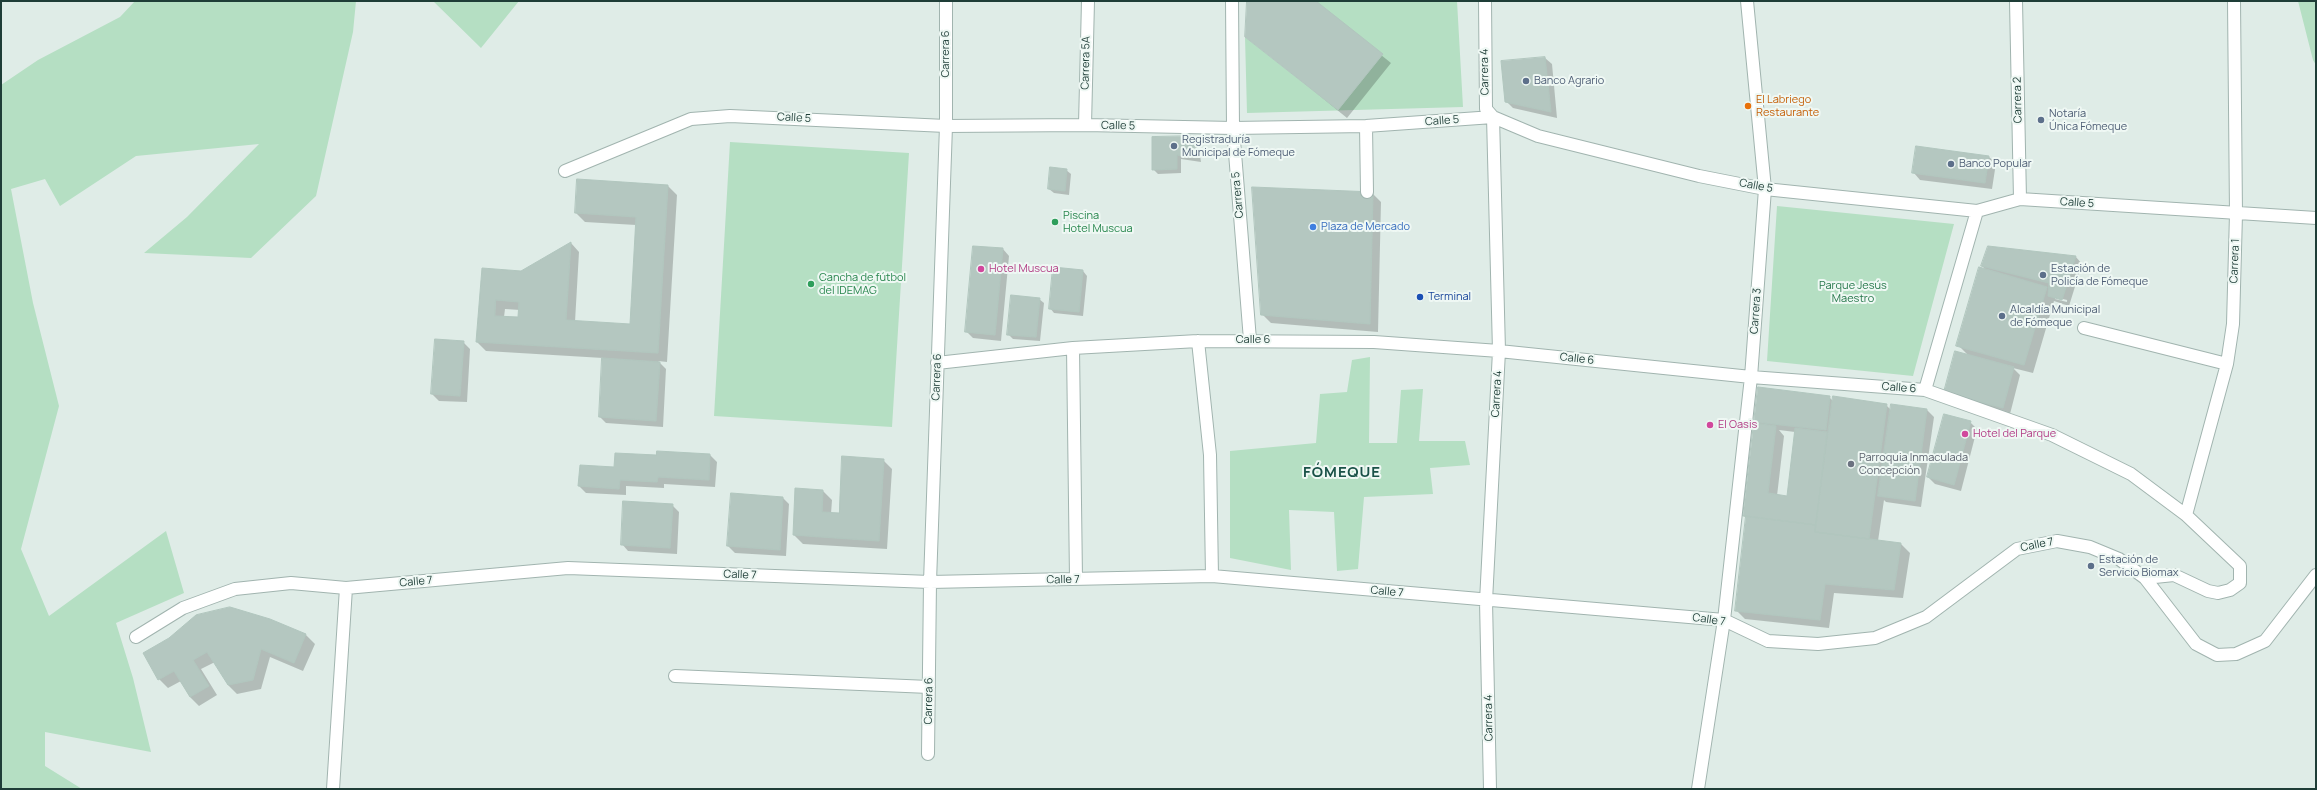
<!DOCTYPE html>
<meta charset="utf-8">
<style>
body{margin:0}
#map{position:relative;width:2317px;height:790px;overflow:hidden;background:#dfece7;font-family:Manrope,sans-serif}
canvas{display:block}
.frame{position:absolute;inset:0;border:2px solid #1e3d37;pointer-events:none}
</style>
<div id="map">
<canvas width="2317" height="790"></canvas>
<div class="frame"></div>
</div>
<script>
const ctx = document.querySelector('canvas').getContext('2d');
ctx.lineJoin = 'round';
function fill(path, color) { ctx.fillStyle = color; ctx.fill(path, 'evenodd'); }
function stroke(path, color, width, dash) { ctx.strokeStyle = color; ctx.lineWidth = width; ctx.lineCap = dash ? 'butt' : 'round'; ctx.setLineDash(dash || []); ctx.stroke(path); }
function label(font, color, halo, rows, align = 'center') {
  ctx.font = font + ' Manrope,sans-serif'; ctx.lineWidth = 4; ctx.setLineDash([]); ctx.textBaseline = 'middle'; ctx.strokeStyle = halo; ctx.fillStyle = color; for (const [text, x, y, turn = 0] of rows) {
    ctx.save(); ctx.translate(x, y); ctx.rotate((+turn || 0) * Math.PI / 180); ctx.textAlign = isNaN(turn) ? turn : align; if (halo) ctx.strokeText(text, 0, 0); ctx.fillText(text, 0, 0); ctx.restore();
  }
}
const green = new Path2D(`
 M135,1H356L353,32L316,196L251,258L144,253L187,217L259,144L136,156L60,206L45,179L11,189L33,303L59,406L21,549L49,616L166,531L184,593L116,623L133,678L151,752L45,732V766L82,789H1V85L38,60L120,17Z
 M433,1H519L481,48Z
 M1316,1H1457L1463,107L1247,113L1245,37L1338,110Z
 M2298,1H2316V65L2313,60Z
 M730,142L909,153L892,427L714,416Z
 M1777,206L1954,224L1913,376L1767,361Z
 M1370,357L1369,443H1397L1401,390L1423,389L1419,441H1465L1470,465L1430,468L1433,494L1364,497L1358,569L1337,571L1334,512L1289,510L1291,570L1230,558V451L1316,443L1320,394L1347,392L1352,360Z`);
const shadow = new Path2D(`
 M1248,1H1314L1391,63L1347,118L1246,36Z
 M1545,58L1552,64L1557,118L1513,108L1506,101Z
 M1194,137L1198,141L1201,162L1181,159V173L1158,174L1153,169Z
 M1989,157L1996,163L1992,189L1920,180L1914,173Z
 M1066,170L1071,174L1069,195L1054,193L1049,189Z
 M578,180L668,186L677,195L667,362L658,361L666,369L663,427L606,423L600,417L603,358L486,351L477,342L483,269L521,272L571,243L579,252L575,322L631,325L636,225L585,222L576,213ZM505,309L520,310L519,318L504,317Z
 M1372,193L1381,202L1378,332L1271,323L1262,314Z
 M1989,247L2076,257L2082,264L2069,306L2054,301L2033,373L2013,368L2020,375L2010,414L1952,398L1968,355L1958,345L1986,270L1982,266ZM2055,297L2067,300V302L2055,299Z
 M1003,249L1009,256L1001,341L973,338L966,331Z
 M1054,268L1083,271L1087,276L1083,316L1054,313L1050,308Z
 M1039,299L1044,303L1040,341L1013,339L1008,334Z
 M463,342L470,349L467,402L439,401L432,394Z
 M1829,397L1833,401L1886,405L1891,410L1892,405L1927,410L1934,417L1921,507L1886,502L1884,500L1878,541L1901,544L1910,553L1903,598L1834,593L1829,628L1745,619L1736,610L1747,519L1744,516L1759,425L1755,421ZM1779,430L1795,432L1788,497L1777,496L1784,436Z
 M1970,422L1977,429L1961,491L1935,484L1928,477Z
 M710,455L717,462L715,487L664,484V488L626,486V495L586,493L579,486L615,468L657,457Z
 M883,460L892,469L887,549L803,544L794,535L823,491L832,500L831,514H840Z
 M783,498L789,504L786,556L735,553L728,546Z
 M672,505L679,512L677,554L628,551L622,544Z
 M269,620L306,635L315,644L303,671L270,657L261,689L237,694L228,685L215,662L201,669L217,695L199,706L190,697L181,681L168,688L159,679L144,653Z`);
const building = new Path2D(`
 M1247,1H1316L1383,54L1338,110L1245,37Z
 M1545,57L1551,112L1505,102L1501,61Z
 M1194,136L1197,158L1177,155V169L1152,170V137Z
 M1916,146L1989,156L1985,183L1912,173Z
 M1050,167L1067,169L1065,191L1048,189Z
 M577,179L668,185L658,353L476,342L482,268L521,271L571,242L566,320L630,324L636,217L575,213ZM496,300L519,302L518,317L495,316Z
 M1252,187L1373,192L1370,324L1261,315Z
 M973,246L1003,248L995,335L965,332Z
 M1988,246L2076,256L2062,300L2048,296L2049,283L1981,266Z
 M1053,267L1083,270L1079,312L1049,309Z
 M1979,267L2047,287L2024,365L1956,346Z
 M1011,295L1040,298L1036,337L1007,335Z
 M435,339L464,341L460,396L431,394Z
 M1955,351L2014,367L2003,408L1944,392Z
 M602,358L660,362L656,421L599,417Z
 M1758,387L1830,396L1826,430L1754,422Z
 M1833,396L1887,404L1869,539L1815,532Z
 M1891,404L1927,409L1915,501L1878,496Z
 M1944,414L1971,421L1954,485L1927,477Z
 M1754,423L1776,426L1768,493L1787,496L1795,428L1827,432L1816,525L1743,516Z
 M657,451L710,454L709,480L658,477L657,482L620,480L619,489L578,486L580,465L614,467L615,453L656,455Z
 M842,456L884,459L879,541L793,535L795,488L823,490L822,512L839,513Z
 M731,493L783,497L780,550L727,546Z
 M623,501L673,504L670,548L621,545Z
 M1746,516L1816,525L1815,532L1901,543L1894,590L1825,584L1820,620L1735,611Z
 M230,607L270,619L306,634L294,663L261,649L253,680L228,685L207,652L193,660L209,686L190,697L174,671L158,680L143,653L169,638L196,615Z`);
const minor = new Path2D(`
 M1232,1L1233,128L1250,340
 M1485,1L1486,109L1493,117L1499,351L1486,601L1490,789
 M2016,1L2020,199
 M1085,125L1088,1
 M1366,126L1367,192
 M565,171L691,119L730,116L946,126L1085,125L1233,128L1366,126L1493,117L1538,136L1699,176L1765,189L1977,211L2020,199L2316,218
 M2084,328L2227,364
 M1198,341L1210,455L1212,576
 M1073,348L1076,579
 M937,363L1073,348L1198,341L1374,342L1499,351L1751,377L1925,390L2052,435L2131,474L2186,515L2240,566V583L2230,590L2218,593L2208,591L2174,575L2145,578
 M1925,390L1977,211
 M2186,515L2227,364L2233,324L2236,214L2234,1
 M136,637L183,608L235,589L291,583L346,588L568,568L930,582L1212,576L1724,620L1768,641L1818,644L1875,638L1926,617L2017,549L2057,541L2090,547L2119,559L2145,578L2196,644L2217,655L2236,654L2265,641L2316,575
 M675,676L929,687
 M928,754L930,582L946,126V1
 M333,789L346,588
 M1698,789L1724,620L1751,377L1765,189L1747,1`);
const markers = [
 [1526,81,4,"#5c6f8a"],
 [1748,106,4,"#e8710a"],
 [2041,120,4,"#5c6f8a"],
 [1174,146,4,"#5c6f8a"],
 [1951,164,4,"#5c6f8a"],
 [1055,222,4,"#2e9e5b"],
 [1313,227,4,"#3f7fe0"],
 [981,269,4,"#d1479c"],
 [2043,275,4,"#5c6f8a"],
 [811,284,4,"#2e9e5b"],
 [1420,297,4,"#1a4fb4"],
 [2002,316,4,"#5c6f8a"],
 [1710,425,4,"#d1479c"],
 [1965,434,4,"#d1479c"],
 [1851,464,4,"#6b7280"],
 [2091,566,4,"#5c6f8a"]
];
const streetNames = [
 ["Carrera 6",946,54,-90],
 ["Carrera 5A",1086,63,-89],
 ["Carrera 4",1485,72,-91],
 ["Carrera 2",2018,100,-91],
 ["Calle 5",794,118,3],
 ["Calle 5",1442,121,-4],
 ["Calle 5",1118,126,1],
 ["Calle 5",1756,186,10],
 ["Carrera 5",1238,195,-95],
 ["Calle 5",2077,203,4],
 ["Carrera 1",2235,261,-88],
 ["Carrera 3",1756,311,-86],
 ["Calle 6",1253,340],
 ["Calle 6",1577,359,6],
 ["Carrera 6",937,377,-88],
 ["Calle 6",1899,388,4],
 ["Carrera 4",1497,394,-87],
 ["Calle 7",2037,545,-11],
 ["Calle 7",740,575,2],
 ["Calle 7",1063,580,-1],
 ["Calle 7",416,582,-5],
 ["Calle 7",1387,592,5],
 ["Calle 7",1709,620,8],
 ["Carrera 6",929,701,-89],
 ["Carrera 4",1489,718,-91]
];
const serviceNames = [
 ["Banco Agrario",1534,81],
 ["Notaría",2049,114],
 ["Única Fómeque",2049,127],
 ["Registraduría",1182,140],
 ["Municipal de Fómeque",1182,153],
 ["Banco Popular",1959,164],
 ["Estación de",2051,269],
 ["Policía de Fómeque",2051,282],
 ["Alcaldía Municipal",2010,310],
 ["de Fómeque",2010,323],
 ["Estación de",2099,560],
 ["Servicio Biomax",2099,573]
];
const foodNames = [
 ["El Labriego",1756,100],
 ["Restaurante",1756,113]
];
const leisureNames = [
 ["Piscina",1063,216],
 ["Hotel Muscua",1063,229],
 ["Cancha de fútbol",819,278],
 ["del IDEMAG",819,291]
];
const shopNames = [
 ["Plaza de Mercado",1321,227]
];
const hotelNames = [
 ["Hotel Muscua",989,269],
 ["El Oasis",1718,425],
 ["Hotel del Parque",1973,434]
];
const parkNames = [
 ["Parque Jesús",1853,286],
 ["Maestro",1853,299]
];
const transitNames = [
 ["Terminal",1428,297]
];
const worshipNames = [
 ["Parroquia Inmaculada",1859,458],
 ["Concepción",1859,471]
];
const districtNames = [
 ["FÓMEQUE",1342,473]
];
fill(green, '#b5dfc3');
fill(shadow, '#0003');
fill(building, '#b4c7c0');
stroke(building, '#b1c6be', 1);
stroke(minor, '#a1b4af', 14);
stroke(minor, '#fff', 12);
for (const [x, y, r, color] of markers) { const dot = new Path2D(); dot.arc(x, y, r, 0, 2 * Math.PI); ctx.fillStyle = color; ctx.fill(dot); stroke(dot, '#eff8f4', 1.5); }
label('11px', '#1e3d37', '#eff8f4', streetNames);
label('11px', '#4e5e75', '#eff8f4', serviceNames, 'left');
label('11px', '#c56008', '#eff8f4', foodNames, 'left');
label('11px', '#27864d', '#eff8f4', leisureNames, 'left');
label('11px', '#366cbe', '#eff8f4', shopNames, 'left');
label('11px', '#b23c85', '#eff8f4', hotelNames, 'left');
label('11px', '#25774a', '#eff8f4', parkNames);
label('11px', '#164399', '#eff8f4', transitNames, 'left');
label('11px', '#5b616d', '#eff8f4', worshipNames, 'left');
ctx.letterSpacing = '1px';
label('bold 15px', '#195147', '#eff8f4', districtNames);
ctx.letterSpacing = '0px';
</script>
